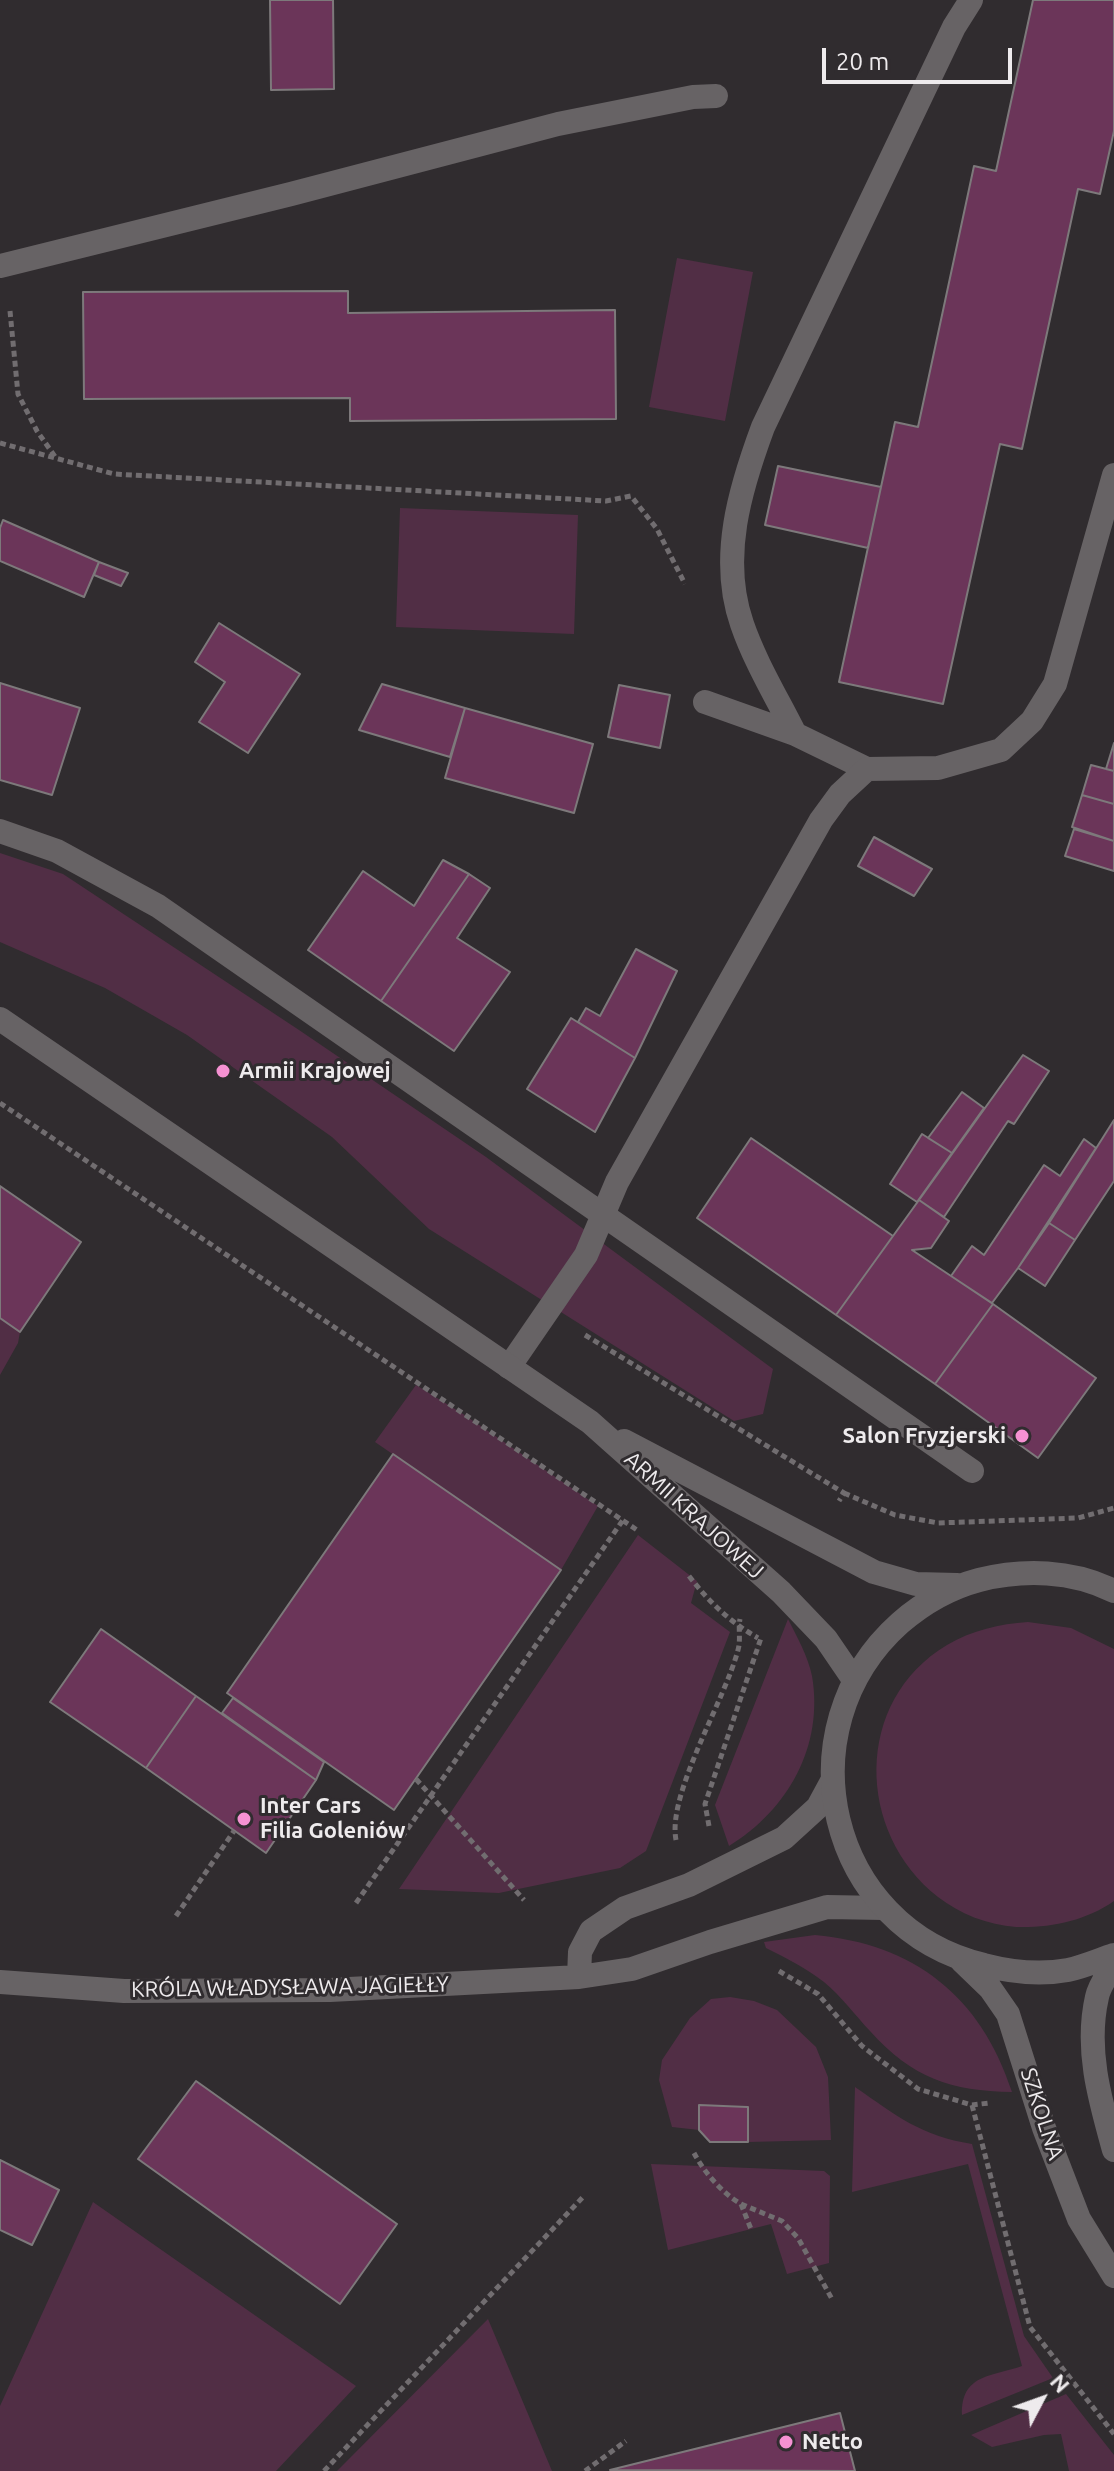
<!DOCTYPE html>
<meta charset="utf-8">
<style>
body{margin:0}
#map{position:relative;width:1114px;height:2471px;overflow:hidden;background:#302c2f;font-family:Ubuntu,sans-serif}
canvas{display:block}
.north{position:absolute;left:1002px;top:2359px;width:80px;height:80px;-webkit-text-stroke:6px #302c2f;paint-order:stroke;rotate:49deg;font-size:22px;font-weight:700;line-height:32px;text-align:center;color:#eeebed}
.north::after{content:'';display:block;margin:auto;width:28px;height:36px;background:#eeebed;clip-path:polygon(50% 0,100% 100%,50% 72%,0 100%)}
.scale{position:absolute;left:822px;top:48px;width:190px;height:36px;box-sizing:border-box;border:4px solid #eeebed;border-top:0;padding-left:10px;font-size:24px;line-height:28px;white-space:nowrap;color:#eeebed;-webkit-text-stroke:6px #302c2f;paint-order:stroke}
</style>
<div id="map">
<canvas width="1114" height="2471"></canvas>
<div class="north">N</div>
<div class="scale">20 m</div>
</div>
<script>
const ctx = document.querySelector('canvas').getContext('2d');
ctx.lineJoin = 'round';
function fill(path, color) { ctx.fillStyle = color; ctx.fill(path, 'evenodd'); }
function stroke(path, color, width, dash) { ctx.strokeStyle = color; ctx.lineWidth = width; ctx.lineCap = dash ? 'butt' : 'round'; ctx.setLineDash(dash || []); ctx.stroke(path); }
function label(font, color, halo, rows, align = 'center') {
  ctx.font = font + ' Ubuntu,sans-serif'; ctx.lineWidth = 6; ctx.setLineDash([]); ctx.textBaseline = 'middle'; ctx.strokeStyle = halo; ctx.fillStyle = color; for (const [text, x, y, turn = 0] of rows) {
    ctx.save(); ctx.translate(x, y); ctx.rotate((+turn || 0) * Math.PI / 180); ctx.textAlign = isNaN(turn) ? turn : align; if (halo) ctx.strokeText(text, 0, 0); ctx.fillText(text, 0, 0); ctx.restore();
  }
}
const green = new Path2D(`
 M677,258L753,272L725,421L649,407Z
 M400,508L578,515L574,634L396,627Z
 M0,853L63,874L299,1030L486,1157L773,1369L763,1414L734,1421L429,1229L332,1137L187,1035L105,988L0,942Z
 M0,1318L20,1332L18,1343L0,1375Z
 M416,1385L463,1414L598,1506L561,1570L375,1442Z
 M638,1535L697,1581L691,1603L730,1632L646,1851L620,1868L499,1893L399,1889Z
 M788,1619C797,1637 808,1656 812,1676C824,1746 788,1810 729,1846L715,1805Z
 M1028,1622L1071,1628L1114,1649V1901C1085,1921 1051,1928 1016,1927C988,1925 960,1914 938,1897C856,1833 853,1701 947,1645C973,1630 999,1624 1028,1622Z
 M815,1935C914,1944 981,1996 1012,2092C951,2091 912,2078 870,2031C855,2015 841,1996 824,1982C806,1968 786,1958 766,1948L764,1942Z
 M730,1997L754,2001L777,2010L816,2047L828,2077L831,2140L748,2142V2106L700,2105L699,2130L672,2127L659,2080L662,2060L690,2018L711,1999Z
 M855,2087C897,2116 921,2136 972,2144L1024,2336L1053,2378L962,2415C961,2374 991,2377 1022,2366L968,2164L852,2192Z
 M651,2164L824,2171L830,2176L829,2263L787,2274L771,2224L668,2250Z
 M93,2202L356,2386L276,2471H0V2406Z
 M488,2319L552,2471H337Z
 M1066,2394L1114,2455V2471H1069L1061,2434L1044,2435L992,2447L971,2435Z`);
const building = new Path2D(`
 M270,0H333L334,89L271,90Z
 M1033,0H1114V131L1100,194L1078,189L1022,449L1000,444L943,704L839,682L895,422L918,427L974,166L996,171Z
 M348,291V313L615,310L616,419L350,421V398L84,399L83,292Z
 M778,466L881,487L868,548L765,525Z
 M3,520L99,562L84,597L0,561V528Z
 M99,562L128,573L121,586L94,575Z
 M219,623L300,674L248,753L199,722L225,682L195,662Z
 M0,683L80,708L52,795L0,780Z
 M382,684L465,708L450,757L359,730Z
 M619,685L670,695L660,748L608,737Z
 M465,708L593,744L574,813L445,778Z
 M1114,743V771L1106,769Z
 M1091,765L1114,771V804L1082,795Z
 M1082,795L1114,804V841L1072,827Z
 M1074,829L1114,841V871L1065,856Z
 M874,837L932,869L914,896L858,866Z
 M443,860L469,874L381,1001L308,950L363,871L414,906Z
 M469,874L490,888L457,938L510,972L454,1051L381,1001Z
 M636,949L677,971L635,1058L578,1022L586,1008L600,1016Z
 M571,1018L635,1058L595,1132L527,1089Z
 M1023,1055L1049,1071L1014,1124L1008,1121L944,1217L919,1200Z
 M962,1092L984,1108L952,1153L928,1138Z
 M1114,1120V1181L1075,1240L1049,1223Z
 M922,1134L952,1153L917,1202L890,1184Z
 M751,1138L893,1236L836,1315L697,1218Z
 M1084,1139L1096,1148L1018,1268L992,1303L951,1276L972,1246L984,1255L1044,1165L1060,1176Z
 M0,1186L81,1242L20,1332L0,1318Z
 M919,1200L949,1221L931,1248L912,1250L993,1304L935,1384L836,1315Z
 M1049,1223L1075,1240L1045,1286L1018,1268Z
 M993,1304L1096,1378L1038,1458L935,1384Z
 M393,1454L561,1570L394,1810L227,1693Z
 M101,1629L196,1696L146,1768L50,1702Z
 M196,1696L316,1780L266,1853L146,1768Z
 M233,1698L324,1762L316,1780L222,1713Z
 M196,2081L397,2224L340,2304L138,2159Z
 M699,2105L748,2107V2142H710L699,2130Z
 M0,2160L59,2190L32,2245L0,2230Z
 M840,2413L855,2471L610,2470Z`);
const path = new Path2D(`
 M10,311L18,394L37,431L56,458
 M0,443L114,474L606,501L631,496L657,529L685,584
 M0,1103L637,1530
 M585,1335L844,1493L839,1501
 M844,1493L895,1515L938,1523L1078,1518L1114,1508
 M689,1576C709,1602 730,1622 758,1638
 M416,1779L524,1900
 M709,1826L705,1804L761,1638
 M676,1840C667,1794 725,1700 738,1650C741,1640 738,1629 740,1619
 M356,1903L623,1520
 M176,1916L234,1831
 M779,1971L818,1994L862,2046L918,2089L972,2105L989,2103
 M972,2105L1030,2327L1114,2434
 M694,2153C704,2172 722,2193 741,2204L751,2229
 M741,2204L782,2221L798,2238L832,2299
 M324,2471L583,2197
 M585,2471L626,2441`);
const lane = new Path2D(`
 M0,266L291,194L558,124L693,97L716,96
 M705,702L795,734L867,769
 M795,734C777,698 755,662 742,624C719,558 740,489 763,427L954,27L971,0`);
const street = new Path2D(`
 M0,831L57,851L158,906L972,1471
 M509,1367L586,1255L617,1182L821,820L840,794L867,769L938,768L1001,750L1032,721L1055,684L1114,475
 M579,1977L580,1952L591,1931L625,1908L689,1885L784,1838L818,1807L831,1783
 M0,1982L124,1991L330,1990L579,1977L632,1969L710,1942L827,1907L884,1908`);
const secondary = new Path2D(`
 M0,1019L590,1422L781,1592L826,1639L854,1680
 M624,1441L874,1572L916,1584L957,1585
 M1114,1591C1072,1570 1023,1569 979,1580C949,1588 923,1603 900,1623C781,1729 827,1928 984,1965C1011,1972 1041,1975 1068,1970C1083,1967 1099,1960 1114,1955
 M962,1961L990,1988L1008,2014L1044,2128L1079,2219L1114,2276
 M1114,1964C1108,1974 1099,1986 1097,1997C1085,2049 1100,2100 1114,2150`);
const markers = [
 [223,1071,8,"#f591d2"],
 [1022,1436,8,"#f591d2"],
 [244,1819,8,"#f591d2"],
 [786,2442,8,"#f591d2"]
];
const poiNames = [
 ["Armii Krajowej",239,1071],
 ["Salon Fryzjerski",1006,1436,"right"],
 ["Inter Cars",260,1806],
 ["Filia Goleniów",260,1831],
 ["Netto",802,2442]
];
const streetNames = [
 ["ARMII KRAJOWEJ",694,1515,42],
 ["KRÓLA WŁADYSŁAWA JAGIEŁŁY",290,1987,-1],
 ["SZKOLNA",1042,2114,72]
];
fill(green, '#512e45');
fill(building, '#6b3559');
stroke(building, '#7d797b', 2);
stroke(path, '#716d70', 5, [6, 4]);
stroke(lane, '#676365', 24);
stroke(street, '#676365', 24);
stroke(secondary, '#676365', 24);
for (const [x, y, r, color] of markers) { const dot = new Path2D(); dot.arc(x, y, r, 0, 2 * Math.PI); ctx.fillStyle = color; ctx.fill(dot); stroke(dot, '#302c2f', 3); }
label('bold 22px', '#eeebed', '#302c2f', poiNames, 'left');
label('22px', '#eeebed', '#302c2f', streetNames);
</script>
